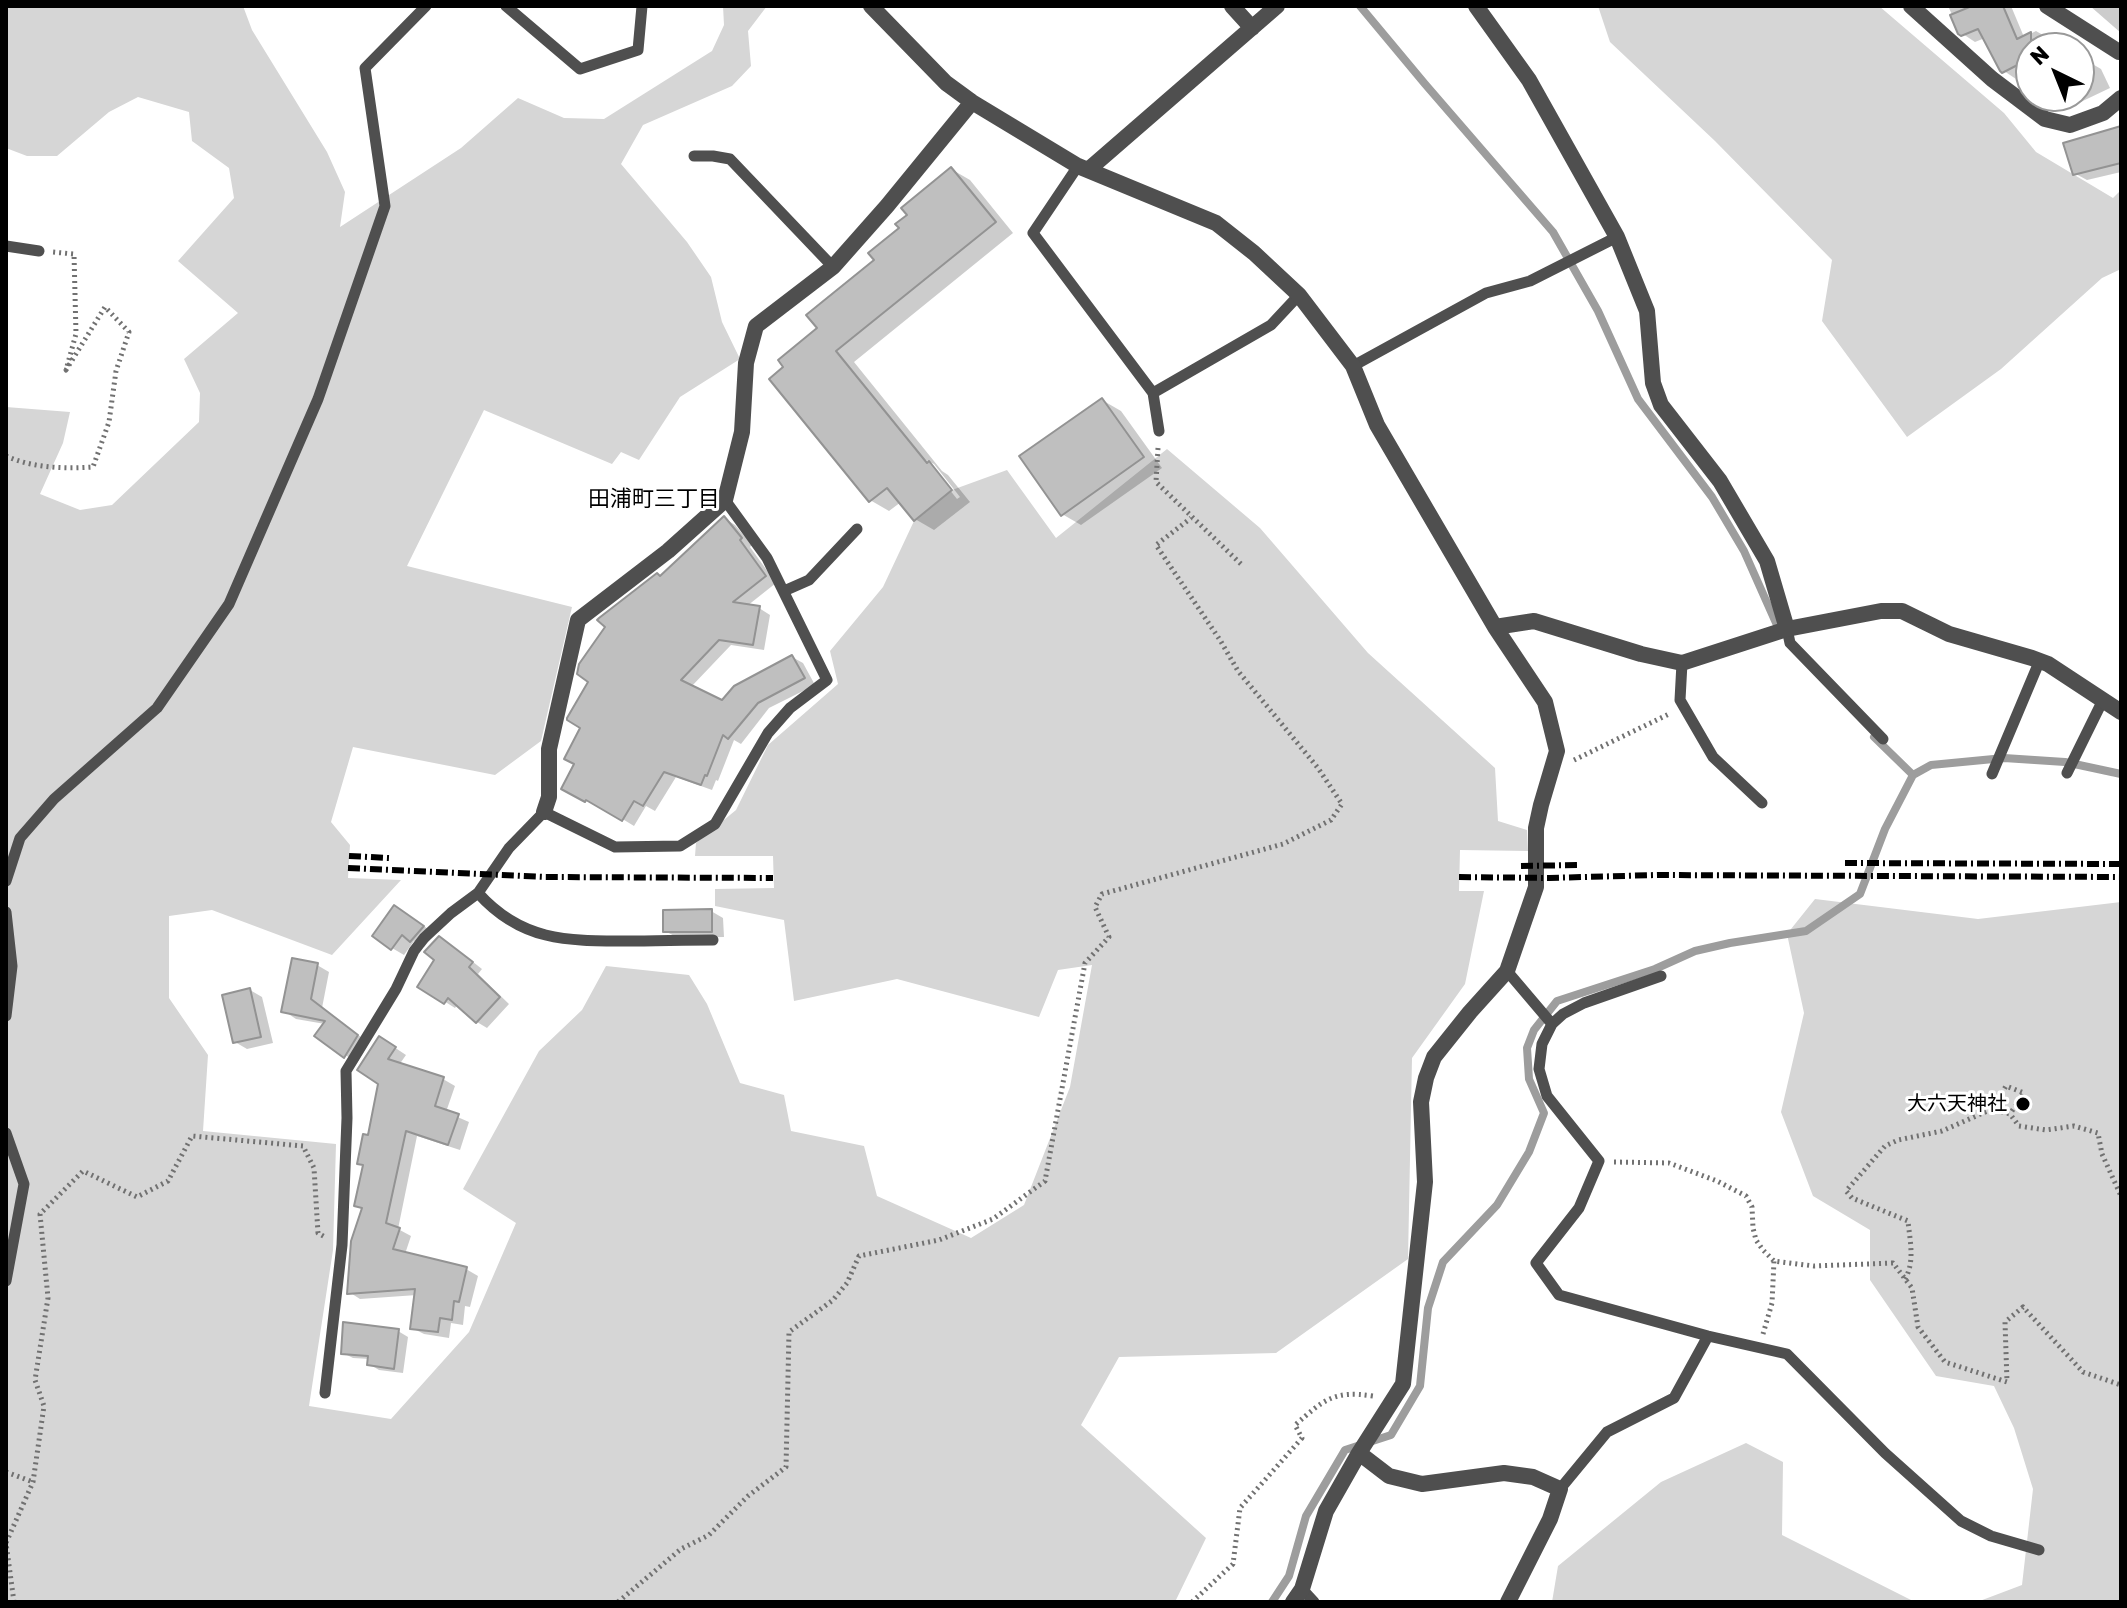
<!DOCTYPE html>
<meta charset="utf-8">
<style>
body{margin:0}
#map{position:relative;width:2127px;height:1608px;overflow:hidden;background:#fff;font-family:Rubik,sans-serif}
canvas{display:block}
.frame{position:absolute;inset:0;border:8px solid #000;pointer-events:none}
.north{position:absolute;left:2015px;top:32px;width:80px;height:80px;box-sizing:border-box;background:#fff;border:2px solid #999;border-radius:50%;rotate:317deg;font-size:22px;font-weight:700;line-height:32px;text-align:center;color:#000}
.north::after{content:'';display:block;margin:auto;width:28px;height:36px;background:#000;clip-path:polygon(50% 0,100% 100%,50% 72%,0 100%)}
</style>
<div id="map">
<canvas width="2127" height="1608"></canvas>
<div class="frame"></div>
<div class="north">N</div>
</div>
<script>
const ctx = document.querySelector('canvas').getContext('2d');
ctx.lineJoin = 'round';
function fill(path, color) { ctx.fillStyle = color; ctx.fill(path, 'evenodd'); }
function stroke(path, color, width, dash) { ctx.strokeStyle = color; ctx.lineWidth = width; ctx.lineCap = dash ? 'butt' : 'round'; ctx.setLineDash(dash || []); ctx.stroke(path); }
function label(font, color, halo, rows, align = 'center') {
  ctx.font = font + ' Rubik,"Noto Sans JP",sans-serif'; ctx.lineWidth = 6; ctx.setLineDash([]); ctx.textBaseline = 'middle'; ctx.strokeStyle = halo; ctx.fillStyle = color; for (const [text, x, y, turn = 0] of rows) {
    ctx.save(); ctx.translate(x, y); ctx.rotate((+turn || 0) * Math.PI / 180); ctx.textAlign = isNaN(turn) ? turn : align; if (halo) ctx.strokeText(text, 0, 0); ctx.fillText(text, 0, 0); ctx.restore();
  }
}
const green = new Path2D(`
 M6,6H243L252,30L327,152L345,192L340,227L461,148L518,98L564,118L604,119L712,51L724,25L723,6H767L748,31L751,66L732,86L643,125L621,164L687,242L711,277L722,322L740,359L680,397L639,460L621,452L612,464L484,410L407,566L572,607L541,741L495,775L353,747L331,822L350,845L348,878L401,880L332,955L212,910L169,916V998L208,1055L203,1131L336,1144L333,1250L309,1406L391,1419L469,1332L516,1223L463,1189L539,1051L582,1010L606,966L689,975L707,1004L740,1083L784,1095L791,1131L864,1146L877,1196L971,1238L1024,1205L1070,1087L1092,965L1058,970L1039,1017L897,979L794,1001L784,920L715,906V889L774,888L773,856H695L696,843L736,810L768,745L838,684L830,651L883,587L914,521L952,490L1007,470L1056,538L1167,449L1260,528L1368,653L1495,768L1498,821L1527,830L1528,851L1460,850L1459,891H1484L1465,984L1412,1058L1408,1259L1276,1353L1119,1357L1081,1425L1206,1538L1175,1602H6V407L70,412L63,443L40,494L80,510L112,505L199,422L200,393L184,359L238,313L178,261L234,198L229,168L192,141L189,112L138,97L109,112L57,156H27L6,148Z
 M1598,6H1879L2004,113L2036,152L2113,198L2121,190V269L2102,278L2001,369L1907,437L1822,321L1832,260L1715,141L1610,42Z
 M1815,899L1978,919L2121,902V1602H1977L2022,1585L2033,1489L2014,1428L1994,1386L1936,1376L1870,1280V1230L1813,1196L1781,1112L1804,1013L1787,934Z
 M1746,1443L1783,1462L1782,1535L1915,1602H1552L1558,1566L1661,1482Z`);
const shadow = new Path2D(`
 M1948,6H2011L2024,37L2036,31L2048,38L2053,48H2031V71L2016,79L2004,71L1985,38L1975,42L1960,32Z
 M2090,6H2121V33Z
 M2089,62L2101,69L2110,88L2066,109L2054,102L2051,96H2079V66Z
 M2121,128V172L2087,180L2074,173Z
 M951,169L970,180L1013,233L854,362L942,471L948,475L970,502L934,530L915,519L901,502L889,511L870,500L820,328ZM926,460L934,464L960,497L957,499Z
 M1102,400L1121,411L1162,468L1081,525L1062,514Z
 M724,518L735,525L752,545L750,547L776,583L747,606L759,608L770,615L764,650L731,645L691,687L722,703L792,657L803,663L815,685L769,708L741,744L734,740L718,781L716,780L712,790L676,777L655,811L646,806L634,826L598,804L597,806L563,788L662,578Z
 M711,911L723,918L724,937L678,938L665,931Z
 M407,914L435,934L424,947L414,941L404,955L392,948Z
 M450,944L482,969L478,974L509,1004L487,1028L477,1022L458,1004L455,1008L420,986Z
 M317,965L329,972L322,1008L369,1043L357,1063L317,1035L325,1024L296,1019L284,1011Z
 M250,990L262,997L273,1043L247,1049L235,1042Z
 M391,1045L406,1055L399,1065L443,1079L455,1086L446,1112L469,1122L460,1150L417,1136L398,1229L411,1236L405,1254L466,1269L478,1276L470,1307L465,1306L463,1325L451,1323L449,1338L424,1334L412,1328L417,1295L360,1299L349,1292L363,1209L356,1205L365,1166L359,1163L369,1138L380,1083Z
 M398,1331L408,1337L403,1373L379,1370L369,1364L370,1359L353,1358L343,1353Z`);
const stream = new Path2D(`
 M1360,6L1425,84L1553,232L1598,311L1638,399L1712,497L1744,551L1780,632
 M1913,775L1931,765L2004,758L2065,762L2121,774
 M1272,1602L1289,1576L1306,1516L1345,1450L1391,1435L1420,1386L1428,1308L1443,1262L1497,1205L1529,1152L1544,1113L1529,1079L1527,1048L1534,1030L1557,1001L1655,969L1695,951L1730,943L1806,931L1860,894L1885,829L1913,775L1874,737`);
const building = new Path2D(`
 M1972,6H2003L2017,39L2031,32V58L2002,73L2000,71L1978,29L1961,36L1958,34L1950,15Z
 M2121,126V163L2073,175L2063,143Z
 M951,167L996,222L836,351L927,463L929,461L952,490L914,521L887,488L869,502L769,379L783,367L778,360L817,328L806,315L874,260L868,253L899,228L895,224L907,215L901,208Z
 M1102,398L1144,457L1061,516L1019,456Z
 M724,516L742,538L740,540L766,576L733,602L760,606L753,645L719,640L681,680L722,700L734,686L792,655L805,678L758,703L728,739L723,735L707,776L705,775L701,785L664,772L643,806L634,801L622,821L586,800L585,802L561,789L574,764L564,759L580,728L567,720V718L588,682L577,674L579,664L605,627L597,620L599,618L657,573L660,576Z
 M394,905L424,926L410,942L402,935L391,950L372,936Z
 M712,909V932H663V910Z
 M439,936L473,962L469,967L500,997L476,1023L448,998L444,1004L417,987L434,960L424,952Z
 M292,958L318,963L311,999L358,1035L344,1058L314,1036L325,1021L281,1012Z
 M250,988L261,1037L233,1043L222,995Z
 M379,1036L396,1047L388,1059L444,1077L435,1106L459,1114L448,1145L406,1131L386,1223L400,1228L393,1249L467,1267L459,1302L454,1301L452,1320L440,1318L438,1332L410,1329L415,1289L347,1294L351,1241L362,1208L354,1206L363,1165L357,1164L363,1134L368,1135L378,1084L357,1070Z
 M343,1322L399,1329L394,1369L367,1365L368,1356L341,1354Z`);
const path = new Path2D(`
 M1158,448L1156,482L1243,566
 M6,456C33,468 63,469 93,467L109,422L116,371L129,332L105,307L66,370L76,334L74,254L52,252
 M1574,760L1669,714
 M1992,1109L2006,1086L2024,1093L2010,1114
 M1614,1162L1669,1163L1717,1181L1746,1196L1752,1207L1753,1228L1756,1240L1763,1250L1774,1261L1814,1266L1893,1263L1912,1288L1918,1327L1945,1362L2007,1382L2005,1322L2023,1307L2083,1372L2121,1385
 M1905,1279C1915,1262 1910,1241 1908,1221L1852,1198L1846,1191L1885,1146L1898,1140L1942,1131L1992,1109L2010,1114L2019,1126L2046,1130L2074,1126L2098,1133L2102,1154L2121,1196
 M1763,1334L1772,1303L1774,1261
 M6,1472L33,1482
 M14,1602L6,1543L33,1482L44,1406L35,1380L48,1298L40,1214L83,1171L137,1197L168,1181L192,1136L303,1146L314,1168L318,1233L325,1237
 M618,1602L681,1549L709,1535L748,1496L786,1467L789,1332L833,1300L847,1283L859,1256L939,1240L993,1219L1045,1181L1085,963L1109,937L1095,907L1102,894L1283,844L1331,820L1342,804L1318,768L1238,671L1220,640L1156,545L1191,518
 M1192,1602L1233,1564L1240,1508L1302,1438L1295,1425C1324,1400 1333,1390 1373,1396`);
const lane = new Path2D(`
 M506,6L580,69L638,50L642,6
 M694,156H713L730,159L833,267
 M1078,166L1033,233L1153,393
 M6,246L39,251
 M1353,366L1486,293L1530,281L1617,237
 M1159,431L1153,393L1271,325L1299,295
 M784,591L809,580L857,529
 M1787,629L1790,643L1883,739
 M1682,663L1680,700L1713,757L1762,803
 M2067,773L2103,700
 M1992,774L2040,660
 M6,881L20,838L54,799L157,708L229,604L318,399L385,206L365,68L426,6
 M478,893C521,941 566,941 626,941C655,941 684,940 713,940
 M6,912L12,966L6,1016
 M1507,971L1552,1024
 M1661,976L1584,1003L1563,1014L1552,1024L1542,1044L1539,1069L1547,1096L1599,1161L1579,1208L1536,1263L1559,1295L1708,1336L1787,1354L1885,1453L1961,1521L1991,1536L2039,1550
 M6,1133L24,1184L6,1281
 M325,1393L342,1245L347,1118L346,1071L396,989L414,951L424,938L451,913L478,893L509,848L544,812L615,847L680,846L715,824L768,733L790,708L827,680L767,558L725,500
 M1560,1489L1607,1432L1674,1398L1708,1336
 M1302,1589L1314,1602`);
const street = new Path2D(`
 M871,6L946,83L972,102L1078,166L1216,223L1254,253L1299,295L1353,366L1377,425L1495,627L1545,702L1557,751L1541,805L1536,828V887L1507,971L1470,1012L1434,1057L1426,1078L1421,1102L1425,1182L1403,1384L1359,1453L1326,1511L1302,1589L1293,1602
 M1232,6L1252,28
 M1476,6L1529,80L1617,237L1647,311L1653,383L1661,405L1720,481L1767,561L1787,629
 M1911,6L1992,79L2045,119L2070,125L2103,113L2121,98
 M2047,6L2119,52
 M1088,170L1277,6
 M1495,627L1534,621L1641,654L1682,663L1787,629L1881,611H1902L1949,634L2032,658L2048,664L2121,712
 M544,812L549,797V749L578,620L668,551L725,500L742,432L746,363L756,326L833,267L887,206L972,102
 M1359,1453L1389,1476L1422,1484L1504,1473L1533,1477L1560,1489L1550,1519L1508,1602`);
const rail = new Path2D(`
 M349,856L389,858
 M1845,863L2121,864
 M1521,866L1577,865
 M348,868L545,877L773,878
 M1459,877L1549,878L1657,875L2121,877`);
const markers = [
 [2023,1104,8,"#000"]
];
const poiNames = [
 ["大六天神社",2007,1104]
];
const neighbourhoodNames = [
 ["田浦町三丁目",654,500]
];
fill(green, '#d6d6d6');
fill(shadow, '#0003');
stroke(stream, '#9d9d9d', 8);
fill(building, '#bfbfbf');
stroke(building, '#939393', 2);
stroke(path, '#717171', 5, [2, 4]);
stroke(lane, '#4f4f4f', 11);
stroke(street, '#4f4f4f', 16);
stroke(rail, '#000', 6, [12, 4, 2, 4]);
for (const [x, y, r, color] of markers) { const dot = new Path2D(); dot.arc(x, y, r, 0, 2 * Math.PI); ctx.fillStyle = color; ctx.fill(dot); stroke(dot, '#fff', 3); }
label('20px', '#000', '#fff', poiNames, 'right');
label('22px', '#000', '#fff', neighbourhoodNames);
</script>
